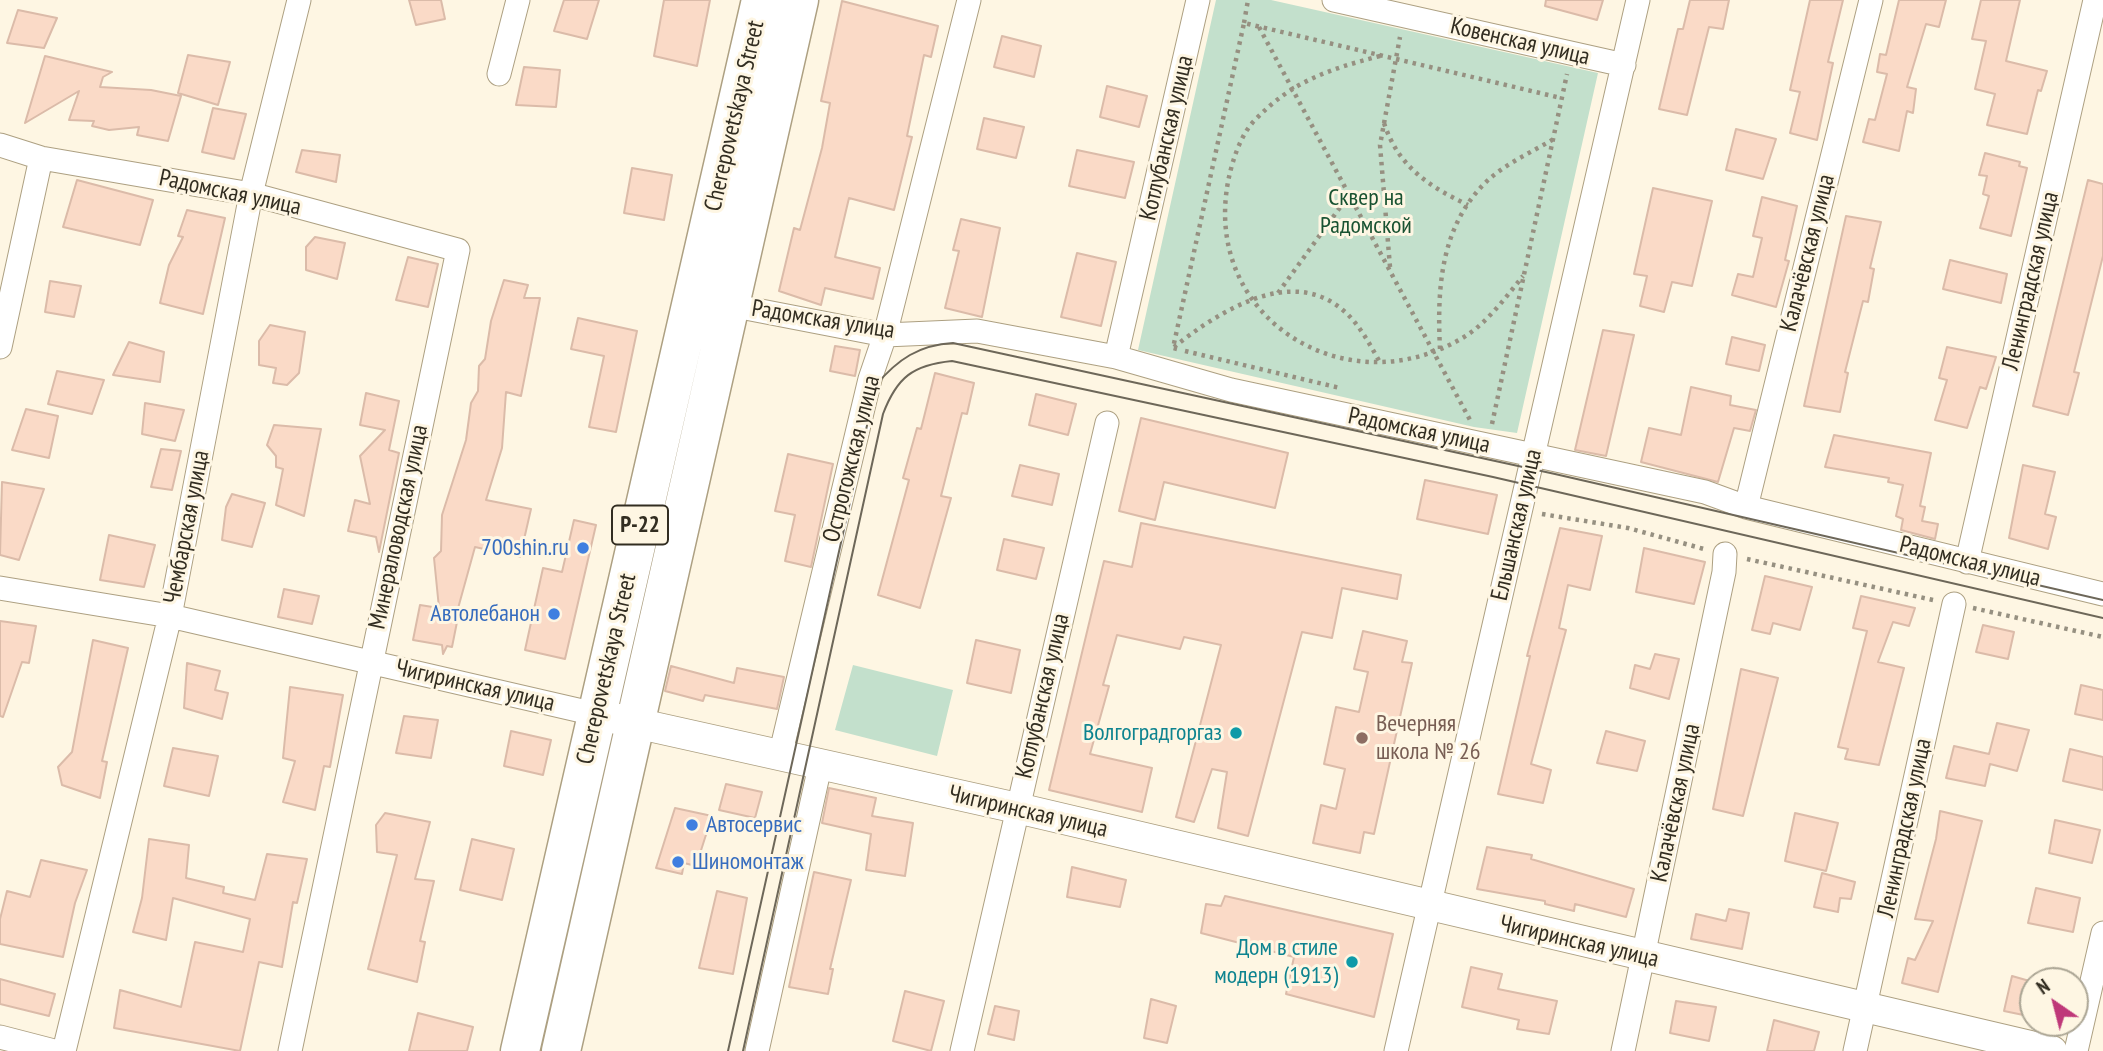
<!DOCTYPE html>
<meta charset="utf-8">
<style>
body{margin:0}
#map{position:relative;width:2103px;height:1051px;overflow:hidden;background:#fef6e3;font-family:"PT Sans Narrow",sans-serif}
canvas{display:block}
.north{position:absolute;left:2019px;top:967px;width:70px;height:70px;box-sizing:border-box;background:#fef6e3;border:2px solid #aca695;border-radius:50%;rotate:325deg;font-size:19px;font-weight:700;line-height:28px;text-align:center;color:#322d21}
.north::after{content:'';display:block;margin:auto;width:24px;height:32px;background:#bf3879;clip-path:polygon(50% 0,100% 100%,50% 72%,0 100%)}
</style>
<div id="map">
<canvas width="2103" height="1051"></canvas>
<div class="north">N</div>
</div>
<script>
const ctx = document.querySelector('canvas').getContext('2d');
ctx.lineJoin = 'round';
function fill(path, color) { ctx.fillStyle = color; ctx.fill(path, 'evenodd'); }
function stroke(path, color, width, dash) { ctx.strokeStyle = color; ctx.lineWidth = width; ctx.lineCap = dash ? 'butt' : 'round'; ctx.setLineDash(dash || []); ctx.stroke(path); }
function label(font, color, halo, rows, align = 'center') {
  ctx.font = font + ' "PT Sans Narrow",sans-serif'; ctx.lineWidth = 6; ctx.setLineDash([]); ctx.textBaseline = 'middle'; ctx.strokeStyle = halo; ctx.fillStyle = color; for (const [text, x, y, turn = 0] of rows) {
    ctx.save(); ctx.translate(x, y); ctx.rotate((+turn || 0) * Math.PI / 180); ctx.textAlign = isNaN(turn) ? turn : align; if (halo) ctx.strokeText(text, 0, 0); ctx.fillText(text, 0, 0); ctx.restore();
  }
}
const green = new Path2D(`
 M1216,0H1271L1598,73L1517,433L1474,427L1138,350Z
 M853,665L953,690L937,756L835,730Z`);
const building = new Path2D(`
 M409,0H441L445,19L416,25Z
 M564,0H599L587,39L554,31Z
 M664,0H710L697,66L654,56Z
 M1546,0H1603L1597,20L1545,6Z
 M1690,0H1729L1723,29L1709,27L1687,115L1659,109L1678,29H1683Z
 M1810,0H1843L1828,62L1833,63L1817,140L1790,133L1800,92L1790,90Z
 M1899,0H1946L1939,27L1926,24L1907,87L1916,89L1913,113L1907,111L1899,151L1863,142L1869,119L1875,120L1887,74L1877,72L1880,54L1886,55Z
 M1981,0H2020L2006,61L2047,71L2041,91L2038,90L2027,134L1987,125L1995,94L1975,89L1986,41L1972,39Z
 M842,1L938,26L931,57L924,55L907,136L912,137L894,210L849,198L835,257L880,268L873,299L825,288L821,305L779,291L794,228L800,230L822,148L830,103L821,101Z
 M18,10L57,18L44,48L7,43Z
 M1002,36L1041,46L1034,77L994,67Z
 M188,55L230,62L218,105L178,93Z
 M45,56L112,72L103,77L100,87L151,90L181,96L168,141L137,135L139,127L109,130L92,126L94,121L69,120L79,91L25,123Z
 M524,67L560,70L556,107L516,105Z
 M1107,86L1147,96L1139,127L1100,117Z
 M213,108L246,114L234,159L202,152Z
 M984,118L1024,127L1016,158L977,149Z
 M1736,129L1776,139L1763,179L1726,170Z
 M302,150L340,155L336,182L296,172Z
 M1077,150L1134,162L1125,198L1069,186Z
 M1985,153L2020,162L2019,166L2027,168L2011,236L1980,228L1989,196L1983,194L1987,176L1979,175Z
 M632,168L672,175L664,220L624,213Z
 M77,180L153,200L140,245L63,227Z
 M2088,180L2103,184V256L2074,372L2079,373L2068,415L2033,406Z
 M1653,188L1712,201L1692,286L1672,282L1664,312L1640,306L1647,276L1634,274Z
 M1762,197L1797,206L1785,260L1789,261L1776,307L1732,295L1738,274L1753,277L1762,238L1753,236Z
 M187,210L225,218L203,314L160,303L169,265L183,237L178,236Z
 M1846,216L1881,222L1870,268L1874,269L1868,302L1863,301L1845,372L1848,373L1840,412L1804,406Z
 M961,219L1000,228L982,317L945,308L959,251L953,250Z
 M315,237L345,243L337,279L306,270V247Z
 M1077,253L1116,262L1101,326L1061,317Z
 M408,257L438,264L428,307L396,300Z
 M1950,260L2007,274L2001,303L1943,289Z
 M504,280L528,285L524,298H540L521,396L506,392L502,448L486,500L531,509L520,557L475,547L457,612H459L452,647L447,646L443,654L442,645L413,640L420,605L439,608L434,558L441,551L442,515L466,440L471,403L478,391L479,366L485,359L491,321Z
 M50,281L81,286L74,317L45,312Z
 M578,318L637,331L616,432L589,427L604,356L571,349Z
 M270,325L305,332L299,373L287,385L273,383L276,368L259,365V341Z
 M1603,330L1634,335L1606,456L1575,450Z
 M1732,337L1765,345L1759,371L1726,364Z
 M129,342L164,352L160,382L113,375Z
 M835,346L860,350L855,376L830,371Z
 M1947,347L1996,357L1986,389L1980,387L1967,428L1935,420L1947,380L1939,378Z
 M57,371L104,380L92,414L48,404Z
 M935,373L974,383L967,414L962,413L941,496L951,498L920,608L878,595L909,480L903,478L917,428L921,429Z
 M1691,387L1731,396L1730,405L1756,410L1750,431L1734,428L1718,482L1641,462L1649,428L1681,435Z
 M366,393L399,401L389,450L399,453L379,552L376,537L348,531L355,500L370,504L360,456L385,430L360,425Z
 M1036,394L1076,404L1068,435L1029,425Z
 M145,403L184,410L175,441L142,434Z
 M26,409L58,416L49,458L12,450Z
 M1141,418L1288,453L1275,508L1164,482L1155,520L1119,511Z
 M274,425L321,429L304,516L276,505L283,469L276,467V456L267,445Z
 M1834,435L1931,453L1920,506L1925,507L1922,521L1938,524L1935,539L1901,530L1903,519L1896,516L1903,485L1888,482L1889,478L1825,467Z
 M161,449L181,451L172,490L151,487Z
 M788,454L833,464L811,567L785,561L795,515L775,511Z
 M1020,465L1059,474L1052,505L1012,496Z
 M2023,465L2055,472L2045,514L2056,517L2048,549L2009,538Z
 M1425,480L1497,495L1488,534L1417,519Z
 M2,482L44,489L19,560L0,555Z
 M232,494L265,503L252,547L222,540L226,507Z
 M574,520L596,525L565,659L525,650L543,568L562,572Z
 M1141,523L1401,575L1397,599L1342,588L1332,638L1302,632L1248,836L1218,828L1227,772L1212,769L1194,822L1176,817L1221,645L1184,637L1180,649L1117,635L1103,685L1109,686L1090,754L1152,768L1142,812L1049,790L1104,561L1132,567Z
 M1560,528L1602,536L1590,590L1568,585L1559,628L1566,630L1531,764L1551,770L1543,803L1498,794L1530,656H1527Z
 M109,535L155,545L144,587L100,580Z
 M1004,539L1044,548L1036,579L997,570Z
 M1644,548L1705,562L1694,604L1636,592Z
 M1765,576L1812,587L1800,630L1773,623L1770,634L1752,630Z
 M284,589L319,596L312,624L278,617Z
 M1861,596L1915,608L1909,626L1893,622L1878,662L1904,668L1879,765L1845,759L1848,749L1838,747L1867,631L1853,628Z
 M0,621L36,626L29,663L22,662L3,717L0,716Z
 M1983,625L2014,632L2008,659L1976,652Z
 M1363,631L1407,641L1402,662L1412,663L1374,834L1364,832L1360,853L1313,843L1321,805L1336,809L1345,769L1324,764L1336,707L1359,712L1368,672L1354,669Z
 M93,640L128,648L102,761L107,762L100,798L62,785L58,767L72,752Z
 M976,640L1020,650L1011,693L967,683Z
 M1655,654L1679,659L1669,699L1630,688L1635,665L1650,669Z
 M187,663L220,671L215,690L228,693L222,719L184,708Z
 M671,666L734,683L737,668L784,677L777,709L705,695L703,701L665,691Z
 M1741,669L1778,678L1743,816L1713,809Z
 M2081,685L2103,690V720L2075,714Z
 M290,687L343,695L330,767L324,766L315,810L283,802L295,761L283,758Z
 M404,716L438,720L431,758L396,753Z
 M1997,723L2029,730L2017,771L1990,764L1985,786L1946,778L1954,746L1989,754Z
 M511,731L551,740L543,775L504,766Z
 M1606,731L1645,741L1637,771L1597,763Z
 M173,748L218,756L209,796L164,786Z
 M2070,749L2103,757V790L2063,781Z
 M726,784L762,792L755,818L719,810Z
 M829,788L876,798L872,816L913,823L905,876L866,870L871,834L822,823Z
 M675,808L712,816L696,866L684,863L682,874L656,868Z
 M1940,811L1982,821L1938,992L1902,983L1908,958L1915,960L1933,921L1915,919L1936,839Z
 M385,813L430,822L415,879L434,881L420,941L425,942L417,982L368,969L397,855L377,852L376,825Z
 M1795,813L1838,823L1826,871L1785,861Z
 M2055,820L2100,830L2092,863L2049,853Z
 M149,839L189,845L186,878L224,887L223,893L255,900L267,854L307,859L297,903L293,902L282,967L259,962L240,1051L114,1028L120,990L181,1007L195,942L243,952L250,919L173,898L166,940L133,932L142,898Z
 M472,839L514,849L502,900L460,890Z
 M1487,847L1532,855L1531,859L1634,889L1626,917L1575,904L1574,911L1545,904V901L1477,889Z
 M41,860L87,870L75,903L63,957L0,944V919L7,891L30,897Z
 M1072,867L1126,880L1120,907L1067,897Z
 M814,872L851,880L830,969H833L828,994L789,987Z
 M1822,873L1855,882L1851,899L1840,898L1838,912L1814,907Z
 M2036,888L2080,898L2073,932L2028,923Z
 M717,891L747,898L733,974L699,968Z
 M1225,896L1393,934L1374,1017L1286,994L1294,957L1201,933L1206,904L1221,906Z
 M1729,909L1749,913L1742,949L1691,939L1696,914L1726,921Z
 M1471,967L1502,974L1498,989L1557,1001L1549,1034L1517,1029L1519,1020L1462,1007Z
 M2012,976L2033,982V1017L2004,1011Z
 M0,979L55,994L49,1016L0,1004Z
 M905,991L944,1001L931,1051L893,1041Z
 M1151,999L1176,1006L1167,1043L1144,1038Z
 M1676,1001L1716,1007L1709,1041L1670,1033Z
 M995,1006L1019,1011L1014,1040L988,1034Z
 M418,1013L473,1027L467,1051H409Z
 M1774,1020L1819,1032L1814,1051H1767Z`);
const path = new Path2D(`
 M1244,23L1248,0
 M1259,27L1470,420
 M1380,56C1330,69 1292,81 1255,120C1241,134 1233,159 1229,177C1199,317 1346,409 1464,337C1487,323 1506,297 1523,276
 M1384,123C1398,166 1428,186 1468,205
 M1390,267L1380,145L1400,37
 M1278,293L1349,195
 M1174,347C1217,313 1291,264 1344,311C1360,325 1370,345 1381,364
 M1177,349L1173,348L1244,23L1561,98
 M1440,349C1437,290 1440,228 1485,183C1503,165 1530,153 1552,140
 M1185,351L1340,388
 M1492,424L1567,74
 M1542,514L1628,528L1704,549
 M1747,559L1933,600
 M1973,608L2103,637`);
const minor = new Path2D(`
 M1334,0L1624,65
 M499,74L518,0
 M0,145L41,158L251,194L458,250L290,1051
 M730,305L885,335L977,331L1116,357L1231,390L1705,492L1746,507L2103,594
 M0,347L41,158
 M1116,357L1198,0
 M1746,507L1871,0
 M1967,562L2095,0
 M0,588L170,616L595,714
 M780,756L870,379L885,335L969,0
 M0,1037L54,1051
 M64,1051L170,616L251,194L299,0
 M757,1051L820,766
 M962,1051L1107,423
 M1396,1051L1638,0
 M1623,1051L1724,572L1725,554
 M1855,1051L1954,604
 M2076,1051L2103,933`);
const tertiary = new Path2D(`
 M613,718L1017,808L2052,1051`);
const trunk = new Path2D(`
 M520,1051L761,0
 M561,1051L799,0`);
const tram = new Path2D(`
 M728,1051L876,385C898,359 919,345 953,343L1555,474L2103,600
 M743,1051L883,414C897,377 913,365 952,361L1493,477L2103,618`);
const markers = [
 [583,548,7,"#3f7fe0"],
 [554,614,7,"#3f7fe0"],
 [1236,733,7,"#0f9aa8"],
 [1362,738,7,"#8d6e63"],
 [692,825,7,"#3f7fe0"],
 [678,862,7,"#3f7fe0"],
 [1352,962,7,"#0f9aa8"]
];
const shields = [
 [640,525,56]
];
const shieldNames = [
 ["Р-22",640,525]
];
const streetNames = [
 ["Ковенская улица",1520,42,13],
 ["Cherepovetskaya Street",735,116,-77],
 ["Котлубанская улица",1167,138,-77],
 ["Радомская улица",230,193,12],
 ["Калачёвская улица",1808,253,-76],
 ["Ленинградская улица",2031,281,-77],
 ["Радомская улица",823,320,9],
 ["Радомская улица",1419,431,12],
 ["Острогожская улица",852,459,-76],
 ["Ельшанская улица",1517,525,-77],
 ["Чембарская улица",187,527,-79],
 ["Минераловодская улица",399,527,-78],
 ["Радомская улица",1970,562,14],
 ["Cherepovetskaya Street",607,669,-77],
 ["Чигиринская улица",475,686,13],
 ["Котлубанская улица",1043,696,-77],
 ["Калачёвская улица",1676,803,-78],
 ["Чигиринская улица",1028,812,13],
 ["Ленинградская улица",1905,828,-78],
 ["Чигиринская улица",1579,942,13]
];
const parkNames = [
 ["Сквер на",1366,198],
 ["Радомской",1366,226]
];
const shopNames = [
 ["700shin.ru",569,548],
 ["Автолебанон",540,614],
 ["Автосервис",706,825,"left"],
 ["Шиномонтаж",692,862,"left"]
];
const educationNames = [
 ["Вечерняя",1376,724],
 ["школа № 26",1376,752]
];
const cultureNames = [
 ["Волгоградгоргаз",1222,733],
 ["Дом в стиле",1338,948],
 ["модерн (1913)",1338,976]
];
fill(green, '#c3e0cc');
fill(building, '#fadac7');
stroke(building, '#dbbba9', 2);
stroke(minor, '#ada082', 25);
stroke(tertiary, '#ada082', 32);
stroke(trunk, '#ada082', 41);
stroke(path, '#969081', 4.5, [3.5, 5]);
stroke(minor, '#fff', 23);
stroke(tertiary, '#fff', 30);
stroke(trunk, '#fff', 38);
stroke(tram, '#6d6759', 2);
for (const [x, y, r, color] of markers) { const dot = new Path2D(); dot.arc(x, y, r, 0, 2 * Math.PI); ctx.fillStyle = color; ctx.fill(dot); stroke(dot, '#fef6e3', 2.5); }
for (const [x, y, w] of shields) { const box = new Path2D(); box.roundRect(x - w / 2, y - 19.5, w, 39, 5); ctx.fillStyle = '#fef6e3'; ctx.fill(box); stroke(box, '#322d21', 2); }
label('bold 23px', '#322d21', null, shieldNames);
label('24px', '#322d21', '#fef6e3', streetNames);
label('24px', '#185231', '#fef6e3', parkNames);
label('24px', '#366cbe', '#fef6e3', shopNames, 'right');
label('24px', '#785e54', '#fef6e3', educationNames, 'left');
label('24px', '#0d838f', '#fef6e3', cultureNames, 'right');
</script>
